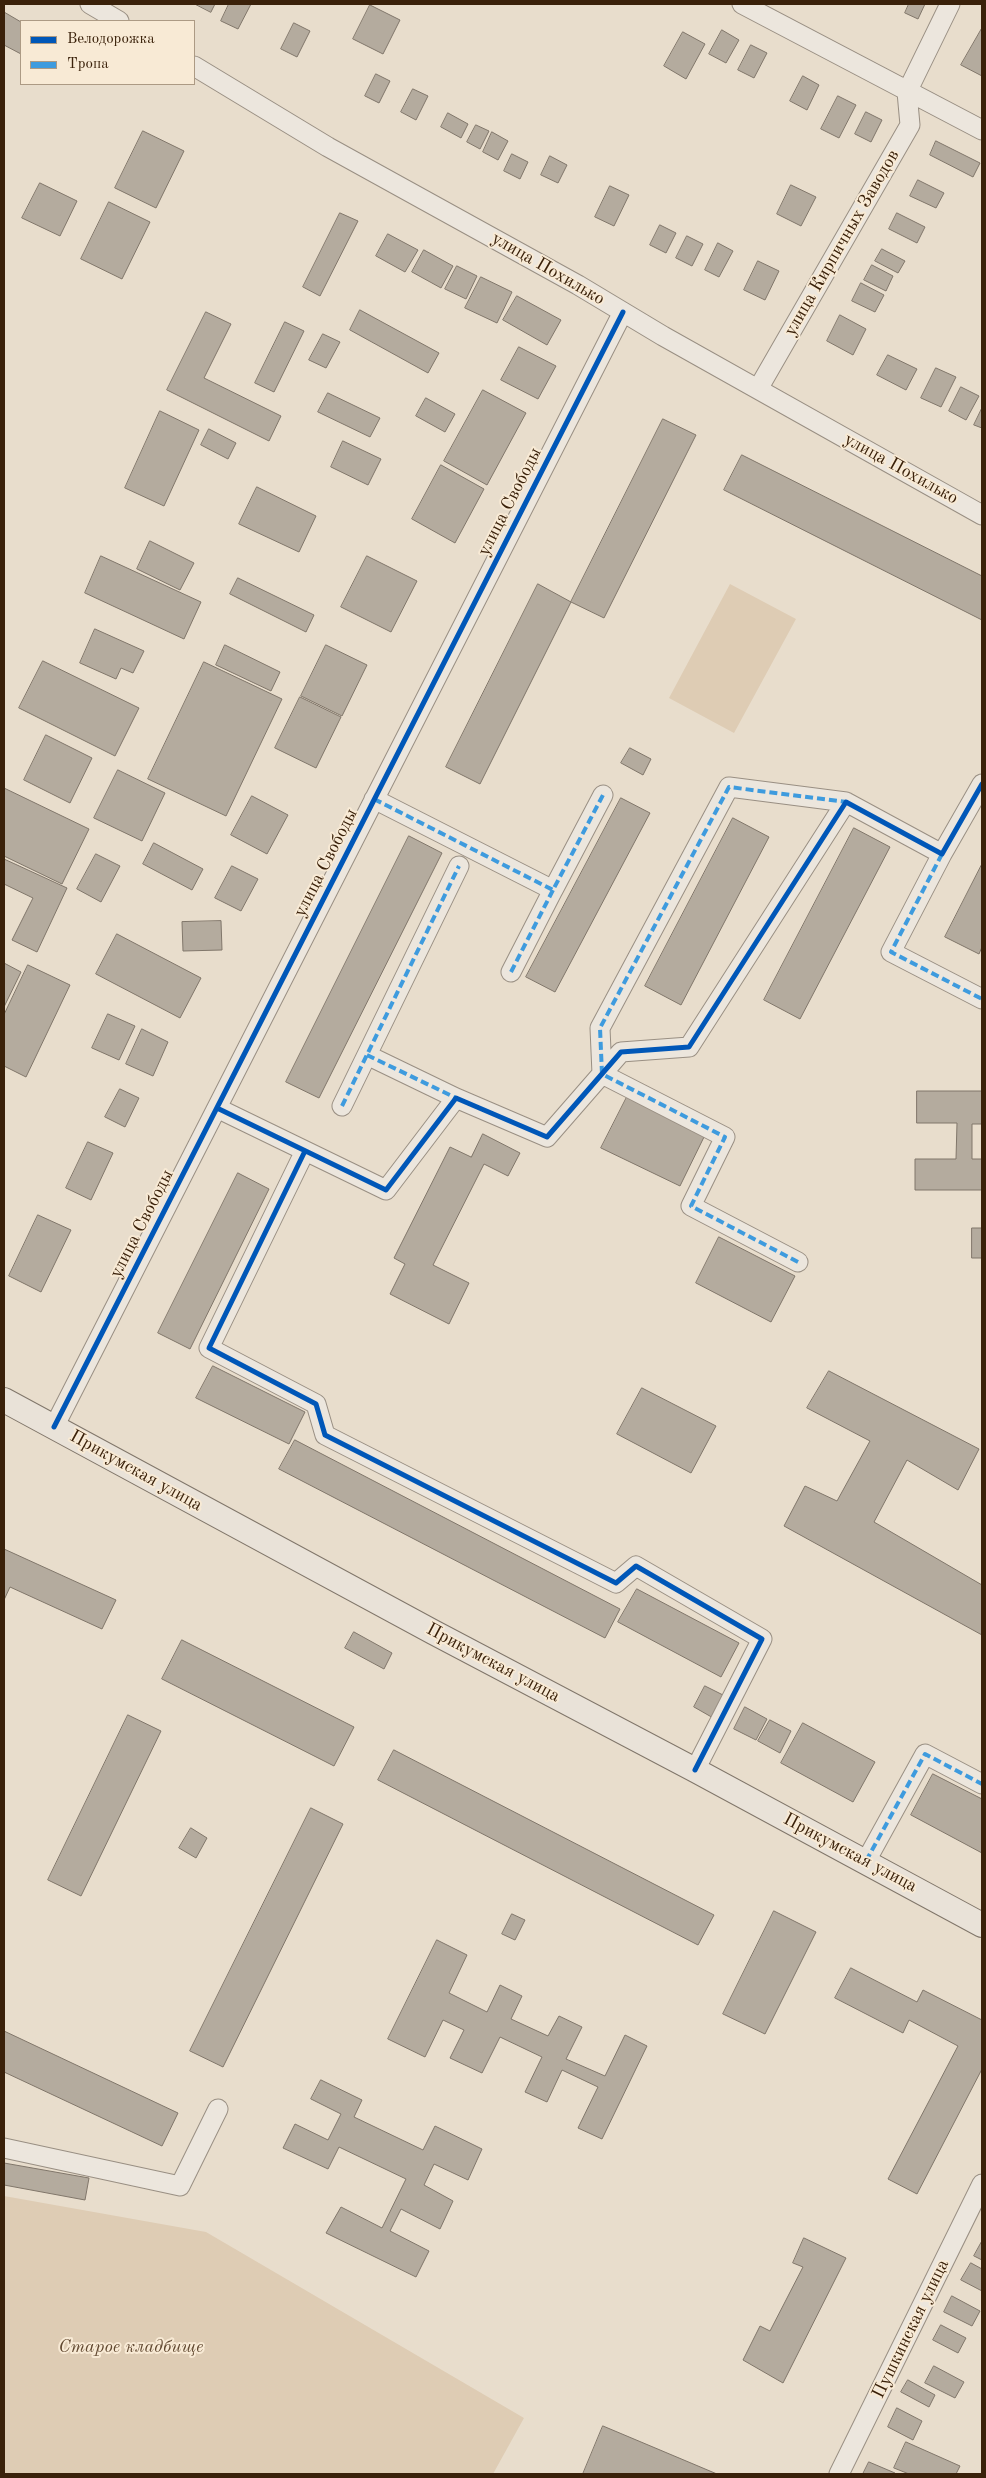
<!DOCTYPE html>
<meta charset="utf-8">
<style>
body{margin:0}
#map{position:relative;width:986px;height:2478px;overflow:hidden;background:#e8ddcc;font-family:"Old Standard TT",serif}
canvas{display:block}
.frame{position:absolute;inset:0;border:5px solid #3a210a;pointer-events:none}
.legend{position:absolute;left:20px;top:20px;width:175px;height:65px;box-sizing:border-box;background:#f8ead5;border:1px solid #ac9a84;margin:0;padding:6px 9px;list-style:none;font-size:15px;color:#3a210a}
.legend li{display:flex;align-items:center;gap:10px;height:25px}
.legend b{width:25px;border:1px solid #ac9a84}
</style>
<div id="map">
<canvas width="986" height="2478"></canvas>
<div class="frame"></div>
<ul class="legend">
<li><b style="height:6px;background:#0057b8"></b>Велодорожка</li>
<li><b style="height:6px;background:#3e9bde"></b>Тропа</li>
</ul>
</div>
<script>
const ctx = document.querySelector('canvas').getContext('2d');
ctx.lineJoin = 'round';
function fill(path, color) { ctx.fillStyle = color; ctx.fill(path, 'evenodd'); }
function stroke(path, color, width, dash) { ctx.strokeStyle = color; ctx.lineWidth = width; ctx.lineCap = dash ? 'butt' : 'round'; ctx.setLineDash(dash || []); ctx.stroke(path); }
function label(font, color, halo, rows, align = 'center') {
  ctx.font = font + ' "Old Standard TT",serif'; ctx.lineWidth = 4; ctx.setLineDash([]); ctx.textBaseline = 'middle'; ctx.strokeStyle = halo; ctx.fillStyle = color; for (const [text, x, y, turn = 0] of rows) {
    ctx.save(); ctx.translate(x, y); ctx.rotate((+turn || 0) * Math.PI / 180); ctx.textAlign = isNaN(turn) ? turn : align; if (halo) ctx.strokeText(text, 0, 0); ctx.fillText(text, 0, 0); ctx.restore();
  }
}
const green = new Path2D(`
 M730,584L796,619L734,733L669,698Z
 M4,2196L206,2232L524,2418L493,2474H4Z`);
const building = new Path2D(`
 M195,4H215L211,12Z
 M229,4H251L238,29L221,21Z
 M909,4H925L918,19L905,13Z
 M370,5L400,20L383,54L353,39Z
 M4,12L21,22V54L4,45Z
 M294,23L310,31L297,57L281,49Z
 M982,28V76L961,65Z
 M722,30L739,40L726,63L709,54Z
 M683,32L705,44L686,79L664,66Z
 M751,45L767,53L754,78L738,70Z
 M376,74L390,81L379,103L365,96Z
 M803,76L819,85L807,110L790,101Z
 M413,89L428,96L416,120L401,112Z
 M838,96L856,105L839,138L821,129Z
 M866,112L882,120L871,142L855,134Z
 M448,113L468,124L461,138L441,127Z
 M476,125L489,131L480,149L467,142Z
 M143,131L184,151L156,208L115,188Z
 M492,132L508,141L498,160L483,152Z
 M936,141L980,163L973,177L930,155Z
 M512,154L528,162L520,179L504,171Z
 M550,156L567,165L558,183L541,175Z
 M918,180L944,193L936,208L910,196Z
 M40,183L77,201L60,236L22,218Z
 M791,185L816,197L801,226L777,214Z
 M610,186L629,195L614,226L595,217Z
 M109,202L150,222L122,279L81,259Z
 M340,213L358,221L320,296L303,287Z
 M897,213L925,227L917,243L889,229Z
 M660,225L676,233L666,253L650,245Z
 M388,234L418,250L405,272L376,256Z
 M687,236L703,244L692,266L676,258Z
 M718,243L733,251L719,277L705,270Z
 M882,249L905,261L898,273L875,261Z
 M424,250L453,266L441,288L412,272Z
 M758,261L779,271L765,300L744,290Z
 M872,265L893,276L886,291L864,280Z
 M457,266L477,276L466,299L445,289Z
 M481,277L512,292L497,323L465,308Z
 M861,283L884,295L875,312L852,301Z
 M517,296L561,320L547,345L503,320Z
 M360,310L439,353L428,373L350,330Z
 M206,312L231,324L204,378L281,416L269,441L167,390Z
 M840,315L866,329L853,355L827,341Z
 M285,322L304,331L274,392L255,383Z
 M323,334L340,342L326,368L309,360Z
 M519,347L556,366L538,399L501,380Z
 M888,355L917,369L906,390L877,375Z
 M936,368L956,377L941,407L921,398Z
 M961,387L979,396L966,420L949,411Z
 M483,390L526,413L487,485L444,461Z
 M328,393L380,418L370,437L318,412Z
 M426,398L455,414L445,432L416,416Z
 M982,408V428L974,425Z
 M160,411L199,430L164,506L125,488Z
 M663,419L696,435L604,618L571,602Z
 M209,429L236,443L228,459L201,445Z
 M343,441L381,459L368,485L331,467Z
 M742,455L982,576V620L724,490Z
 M441,465L484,489L455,543L412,519Z
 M257,487L316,516L299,552L239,524Z
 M150,541L194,563L180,590L137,569Z
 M101,556L201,602L184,639L85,593Z
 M367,556L417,581L391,632L341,607Z
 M238,578L314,615L306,632L230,594Z
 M538,584L571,602L480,784L446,767Z
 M95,629L144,651L133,673L121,668L116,679L80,663Z
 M225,645L280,672L271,691L216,665Z
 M326,645L367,665L342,716L301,696Z
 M43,661L139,708L115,756L19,708Z
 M204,662L282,699L226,816L148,779Z
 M300,697L341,717L316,768L275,748Z
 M46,735L92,758L70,803L24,780Z
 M630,748L651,759L643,775L621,763Z
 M118,770L165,793L142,841L94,818Z
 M4,788L89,829L62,884L4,856Z
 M252,796L288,815L267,854L231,835Z
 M621,798L650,813L555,992L526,977Z
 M733,818L769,837L681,1005L645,986Z
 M854,828L890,847L800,1019L764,1000Z
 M409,836L442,853L319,1098L286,1082Z
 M154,843L203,869L192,890L143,864Z
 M96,854L120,866L101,902L77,889Z
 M4,859L67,888L37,952L12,940L33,898L4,884Z
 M982,864V947L979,954L945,937Z
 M232,866L258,879L241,911L215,898Z
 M221,921L222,950L183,951L182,922Z
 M117,934L201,978L180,1018L96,974Z
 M4,963L21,972L4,1007Z
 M28,965L70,985L26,1077L4,1066V1015Z
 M108,1014L135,1026L119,1060L92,1048Z
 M142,1029L168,1042L153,1076L126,1064Z
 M120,1089L139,1098L125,1127L105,1117Z
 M917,1091H982V1124H972V1159H982V1190H915V1159H956L957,1123H917Z
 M627,1097L705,1135L680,1186L601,1148Z
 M483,1134L520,1153L508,1176L484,1164L433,1265L469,1283L449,1324L390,1294L405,1264L394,1258L450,1147L471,1157Z
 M88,1142L113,1153L91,1200L66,1188Z
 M238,1173L269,1189L190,1349L158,1333Z
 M38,1215L71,1230L41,1292L9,1276Z
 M972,1228H982V1258H972Z
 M719,1237L795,1276L771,1322L696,1283Z
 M213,1366L305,1412L289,1444L196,1398Z
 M829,1371L979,1449L958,1490L907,1460L874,1522L982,1585V1635L784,1526L805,1486L837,1501L870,1441L807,1408Z
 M642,1388L716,1426L691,1473L617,1434Z
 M295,1440L620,1609L605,1638L279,1469Z
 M4,1549L116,1600L102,1629L10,1587L4,1600Z
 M637,1589L739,1643L721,1677L618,1622Z
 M354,1632L392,1653L384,1669L345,1648Z
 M182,1640L354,1727L334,1766L162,1679Z
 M705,1686L727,1697L715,1719L694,1707Z
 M745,1707L767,1719L756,1740L734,1729Z
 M128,1715L161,1731L81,1896L48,1880Z
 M770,1720L791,1731L780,1753L758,1741Z
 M803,1723L875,1762L853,1802L781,1763Z
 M394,1750L714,1915L698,1945L378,1780Z
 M933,1774L982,1799V1853L911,1815Z
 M311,1808L343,1824L223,2067L190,2051Z
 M191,1828L207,1838L196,1858L179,1848Z
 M774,1911L816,1932L765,2034L723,2014Z
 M512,1914L525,1920L515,1940L502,1934Z
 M437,1940L467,1955L449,1993L487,2012L500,1985L522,1996L511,2019L548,2036L559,2016L582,2027L566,2059L605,2076L625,2035L647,2046L602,2139L578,2128L598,2087L562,2070L547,2102L525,2092L542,2057L500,2037L482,2073L450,2058L464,2030L443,2020L425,2057L388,2039Z
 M851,1968L917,2002L923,1990L982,2020V2069L917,2194L888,2179L958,2046L909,2020L903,2033L835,1998Z
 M4,2031L178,2113L162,2146L4,2072Z
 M321,2080L362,2100L354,2117L423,2150L435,2126L482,2149L468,2180L434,2164L424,2185L453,2201L440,2229L401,2209L390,2231L429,2251L416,2277L326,2233L341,2207L382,2228L406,2179L339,2147L328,2169L283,2148L295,2124L328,2140L341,2114L311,2099Z
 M4,2163L89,2178L85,2200L4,2185Z
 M804,2238L846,2258L783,2383L743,2360L760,2326L770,2331L803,2267L793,2263Z
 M982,2241V2260L974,2256Z
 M971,2263L982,2269V2291L961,2280Z
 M952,2296L980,2311L972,2326L944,2312Z
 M941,2325L966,2338L958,2353L933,2340Z
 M934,2366L964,2382L955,2398L925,2383Z
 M908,2380L935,2395L929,2407L901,2392Z
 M897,2408L922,2421L913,2440L888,2427Z
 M603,2426L717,2474H583Z
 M906,2442L960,2466L956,2474H909L894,2468Z
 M869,2462L895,2473V2474H863Z`);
const minor = new Path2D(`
 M90,4L119,21
 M742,4L982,130
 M194,66L328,147L578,285L663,336L982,515
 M758,389L910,125L907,92L950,4
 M374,799L553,890L603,795
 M942,854L891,952L982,999
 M511,972L553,890
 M367,1055L456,1098
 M342,1106L459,866
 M217,1108L386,1190L456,1098L547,1137L621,1052L689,1047L846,802L942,854L982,784
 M305,1151L209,1348L316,1404L325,1435L616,1583L636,1566L762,1639L695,1770
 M798,1262L691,1206L725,1137L602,1074L600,1028L729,787L846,802
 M54,1427L623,312
 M866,1861L925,1754L982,1784
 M4,2148L180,2186L218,2109
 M839,2474L982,2184`);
const major = new Path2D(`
 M4,1400L433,1632L695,1770L982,1925`);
const quiet = new Path2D(`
 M374,799L553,890L603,795
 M942,854L891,952L982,999
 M511,972L553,890
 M367,1055L456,1098
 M342,1106L459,866
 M798,1262L691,1206L725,1137L602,1074L600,1028L729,787L846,802
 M866,1861L925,1754L982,1784`);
const cycleway = new Path2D(`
 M217,1108L386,1190L456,1098L547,1137L621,1052L689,1047L846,802L942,854L982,784
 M305,1151L209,1348L316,1404L325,1435L616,1583L636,1566L762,1639L695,1770
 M54,1427L623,312`);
const streetNames = [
 ["улица Кирпичных Заводов",842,243,-60],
 ["улица Похилько",548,269,30],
 ["улица Похилько",901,469,29],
 ["улица Свободы",510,502,-63],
 ["улица Свободы",326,863,-63],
 ["улица Свободы",142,1224,-63],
 ["Прикумская улица",136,1471,29],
 ["Прикумская улица",493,1663,28],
 ["Прикумская улица",850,1853,28],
 ["Пушкинская улица",911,2329,-64]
];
const parkNames = [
 ["Старое кладбище",131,2347]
];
fill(green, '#deccb4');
fill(building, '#b4ab9e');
stroke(building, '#80766a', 1);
stroke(minor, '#998f83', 21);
stroke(major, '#80766a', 26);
stroke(minor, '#ece6dd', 19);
stroke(major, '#e9e2d8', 24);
stroke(quiet, '#3e9bde', 4, [8, 4]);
stroke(cycleway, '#0057b8', 5);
label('18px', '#3a210a', '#f8ead5', streetNames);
label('italic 18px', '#614830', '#f8ead5', parkNames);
</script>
